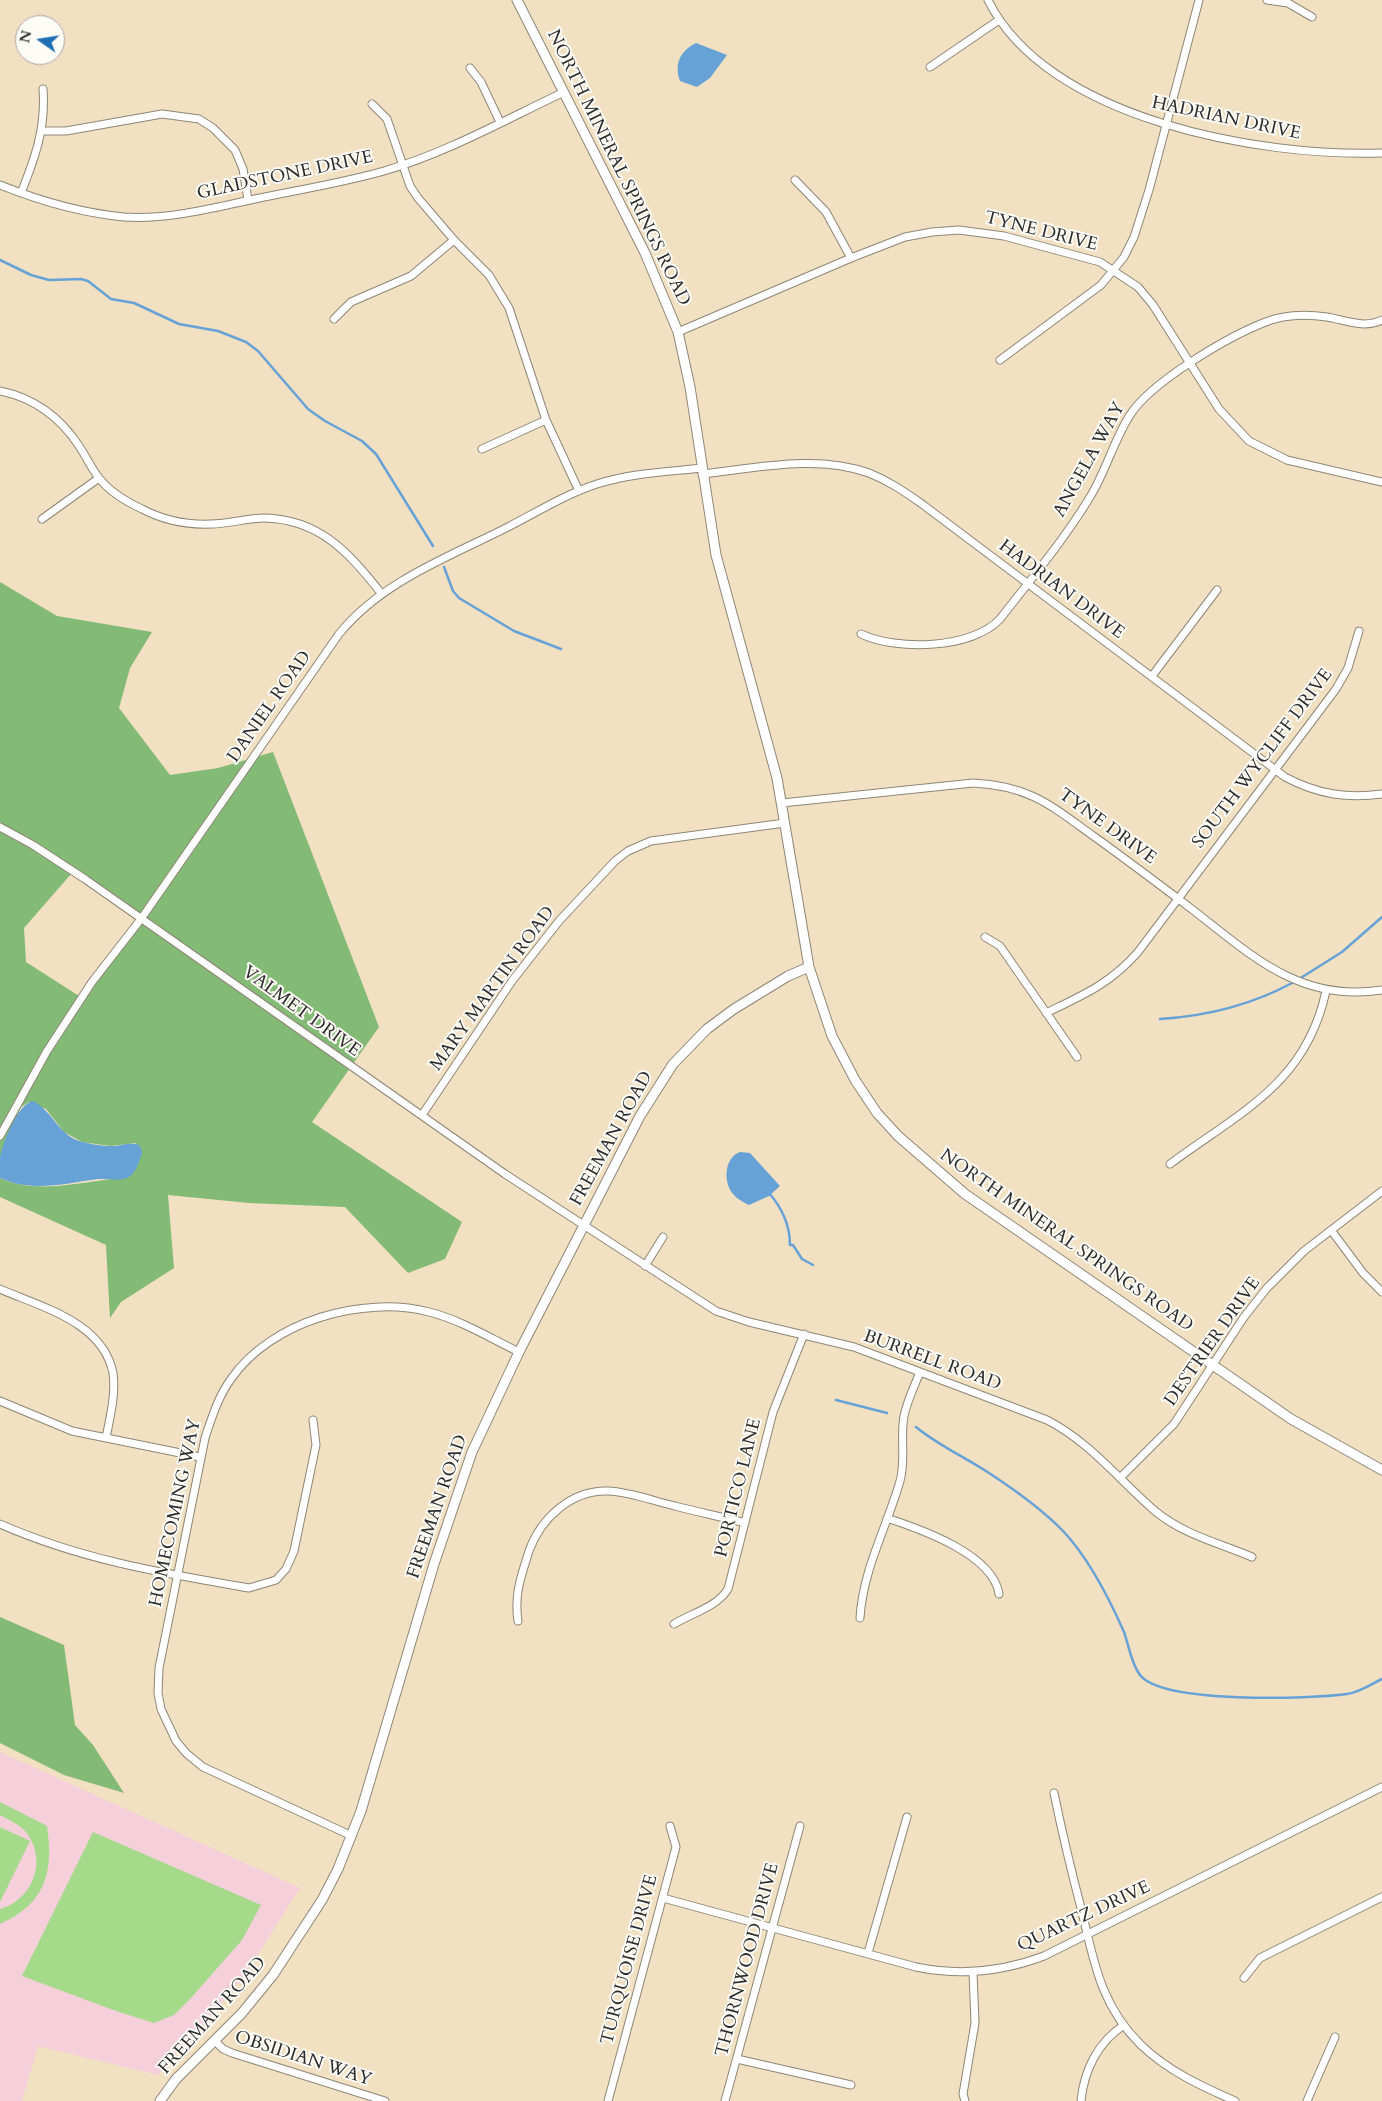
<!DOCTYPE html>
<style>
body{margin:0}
#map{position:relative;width:1382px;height:2101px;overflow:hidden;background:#f1e0c1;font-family:Cardo,serif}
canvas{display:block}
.north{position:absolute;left:15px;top:15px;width:50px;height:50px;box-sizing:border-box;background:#fdfcf7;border:1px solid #a9a8a5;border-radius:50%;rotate:283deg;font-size:14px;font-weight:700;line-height:20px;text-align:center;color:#2b2b2b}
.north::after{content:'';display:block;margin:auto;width:18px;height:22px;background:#1f6fb2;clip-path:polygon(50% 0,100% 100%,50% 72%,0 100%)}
</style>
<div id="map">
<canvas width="1382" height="2101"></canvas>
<div class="north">N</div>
</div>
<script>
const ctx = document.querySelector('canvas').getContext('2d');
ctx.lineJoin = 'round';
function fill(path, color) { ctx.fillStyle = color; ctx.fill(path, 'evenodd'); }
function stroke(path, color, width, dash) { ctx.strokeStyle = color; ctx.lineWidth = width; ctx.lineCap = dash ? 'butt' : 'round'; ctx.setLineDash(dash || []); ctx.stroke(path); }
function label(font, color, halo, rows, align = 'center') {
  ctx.font = font + ' Cardo,serif'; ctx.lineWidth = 4; ctx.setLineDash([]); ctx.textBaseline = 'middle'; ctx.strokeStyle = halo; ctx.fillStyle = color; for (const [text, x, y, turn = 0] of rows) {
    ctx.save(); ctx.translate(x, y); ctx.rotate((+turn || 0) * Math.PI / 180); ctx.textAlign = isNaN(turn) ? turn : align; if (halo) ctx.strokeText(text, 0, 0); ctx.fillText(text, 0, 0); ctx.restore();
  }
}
const built = new Path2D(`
 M0,1752L300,1888L243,1978L158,2075L38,2046L22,2101H0Z`);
const green = new Path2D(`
 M0,1802L47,1826C54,1873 45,1904 0,1924V1909C33,1900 48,1860 26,1832C19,1824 9,1820 0,1815Z
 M0,1827L30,1841L0,1902Z
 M93,1832L261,1905L242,1940L191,1998L174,2015L154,2023L116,2011L22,1976Z`);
const forest = new Path2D(`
 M0,582L57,616L152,632L130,668L119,708L170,775L218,768L273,752L379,1027L312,1122L462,1222L445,1259L408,1273L345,1207L249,1203L168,1195L174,1268L121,1302L110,1318L106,1245L0,1197V1178C39,1196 85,1180 126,1178L136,1143L110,1146L82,1142L64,1132L46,1109L29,1102L21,1107L0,1158ZM71,874L136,919L79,996L26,962L24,928Z
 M0,1617L64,1645L75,1725L93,1745L124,1793L64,1775L0,1743Z`);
const water = new Path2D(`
 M696,43L727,55L710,78L697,87L680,81C674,64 680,51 696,43Z
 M33,1101C53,1111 59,1137 83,1142C91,1144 102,1146 110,1146C121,1147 131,1140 140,1146L142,1152C140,1160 136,1174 127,1178C120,1181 107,1179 99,1179C65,1183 34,1193 0,1178C0,1172 0,1164 0,1158C2,1144 18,1103 33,1101Z
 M740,1152L750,1153L780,1186L769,1196L749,1205C743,1202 737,1199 733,1194C723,1182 724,1158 740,1152Z`);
const stream = new Path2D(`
 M0,260L31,275L49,280L81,279L88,281L111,299L134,303L179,324L218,331L246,342L258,351L308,409L325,421L362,441L376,454L433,546
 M444,567L453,591L459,598L514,631L561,649
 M1299,979L1342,952L1382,917
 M1160,1019C1208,1016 1252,1005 1294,982
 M769,1193C782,1208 790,1225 790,1245H793L802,1259L813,1265
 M836,1400L887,1413
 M916,1427C939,1446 965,1457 989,1473C1015,1490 1043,1510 1064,1532C1090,1560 1109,1598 1124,1632C1129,1646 1131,1663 1140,1675C1162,1704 1311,1699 1347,1694C1360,1692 1371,1684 1382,1679`);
const minor = new Path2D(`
 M988,0C1047,120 1261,157 1382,153
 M1267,0L1288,3L1312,17
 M930,67L999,20
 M470,68L481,82L500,122
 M372,104L387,119L410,186L418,198L454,240L489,275L509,308L546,420L579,491
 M42,131H66L162,114L199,119L213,128L235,150L243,169L248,200
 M795,180L826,212L851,258
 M0,185C40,201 81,213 124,217C168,220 212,208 255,199C297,190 342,183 384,171C446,153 505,120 564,92
 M21,193C35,158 46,128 43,89
 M334,319L351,302L411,276L454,240
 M678,332L851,258L905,237L932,232L959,230L1004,236L1100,262L1138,287L1153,305L1219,409L1249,441L1287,460L1382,482
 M1000,360L1101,285L1124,257L1134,237L1149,190L1199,0
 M0,391C34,398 60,417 79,446C86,456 91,468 99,478C109,491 127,502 142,509C163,520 187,525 211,524C229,524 247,518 264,518C320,519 349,553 381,593
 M482,449L546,420
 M702,474C756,468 817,454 869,473C889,481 905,492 922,504L1285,777C1317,794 1347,799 1382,794
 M42,519L99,478
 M861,634C897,651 972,649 1000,619C1031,579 1064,540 1090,497C1106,471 1114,440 1130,415C1151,382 1226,338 1263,323C1282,315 1306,314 1327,317C1345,320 1364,329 1382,320
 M1152,676L1217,590
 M782,803L973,783C1029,786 1049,804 1092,835C1127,860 1160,885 1193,910C1252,956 1301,1003 1382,990
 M0,827L33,845L85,879L505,1174L716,1311L749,1322L854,1347L1047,1420C1090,1442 1119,1480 1155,1511C1184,1535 1219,1543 1252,1557
 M985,937L1000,946L1077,1057
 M1046,1013C1083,995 1110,984 1138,952L1336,689L1348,668L1359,631
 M422,1115L512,981L559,921L615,861L628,851L651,841L785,823
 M0,1136L47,1051L92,982L141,919L339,634C382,581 449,557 508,527C537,512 566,494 597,484C631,473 666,472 702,468
 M1170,1164C1240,1112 1306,1084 1326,991
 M1331,1230L1363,1273L1382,1292
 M645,1266L663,1237
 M0,1289C41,1307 103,1322 113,1373C116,1394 110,1417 106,1438
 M0,1401L72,1431L200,1457
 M1121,1477L1174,1424L1244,1317L1267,1288L1304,1251L1382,1191
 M887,1518C920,1529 993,1554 999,1594
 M0,1524C82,1560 162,1573 249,1588L276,1580L286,1569L294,1551L316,1445L313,1420
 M860,1618C863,1569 887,1527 900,1481C906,1460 900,1438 904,1416C907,1401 914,1387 920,1372
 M518,1621C514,1594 521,1577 529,1551C541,1518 571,1490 608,1491C631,1492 653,1501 675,1506C698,1512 722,1517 745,1523
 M674,1624C692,1613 717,1607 728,1589L773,1412L804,1334
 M1054,1793C1062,1832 1071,1870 1081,1908C1094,1961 1100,2005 1141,2045C1168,2071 1201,2086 1235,2101
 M352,1836L203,1767L187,1754L176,1741L161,1709L158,1693L159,1668L205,1438C212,1417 218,1397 231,1379C271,1321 363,1295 429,1312C461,1320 490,1338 519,1352
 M663,1898L916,1967C960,1976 1002,1972 1044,1956L1382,1787
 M868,1953L907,1817
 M1244,1978L1260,1958L1382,1897
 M215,2041L223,2049L232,2053L385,2101
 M737,2059L851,2085
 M608,2101L676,1847L670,1826
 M725,2101L800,1826
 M965,2101L963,2094L975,2023L973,1972
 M1081,2101C1084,2070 1098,2042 1124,2025
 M1307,2101L1335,2037`);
const tertiary = new Path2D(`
 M517,0L645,253L678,332L690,387L716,555L777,778L809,967L832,1036L855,1080L877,1113L898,1136L965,1194L1291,1419L1382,1470
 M160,2101L176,2079L242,2013L273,1975L322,1900L338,1869L361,1811L434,1564L472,1452L519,1352L640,1116L673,1064L707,1029L734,1009L788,976L809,967`);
const streetNames = [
 ["HADRIAN DRIVE",1226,119,12],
 ["NORTH MINERAL SPRINGS ROAD",618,168,64],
 ["GLADSTONE DRIVE",285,176,-12],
 ["TYNE DRIVE",1041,232,14],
 ["ANGELA WAY",1090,460,-61],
 ["HADRIAN DRIVE",1061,590,37],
 ["DANIEL ROAD",270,707,-55],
 ["SOUTH WYCLIFF DRIVE",1263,759,-53],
 ["TYNE DRIVE",1107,827,36],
 ["MARY MARTIN ROAD",493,989,-54],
 ["VALMET DRIVE",301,1012,36],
 ["FREEMAN ROAD",612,1139,-61],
 ["NORTH MINERAL SPRINGS ROAD",1066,1241,35],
 ["DESTRIER DRIVE",1213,1342,-55],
 ["BURRELL ROAD",932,1361,20],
 ["PORTICO LANE",739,1488,-76],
 ["FREEMAN ROAD",438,1507,-71],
 ["HOMECOMING WAY",176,1513,-78],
 ["QUARTZ DRIVE",1084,1917,-25],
 ["TURQUOISE DRIVE",630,1960,-75],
 ["THORNWOOD DRIVE",748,1960,-75],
 ["FREEMAN ROAD",213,2016,-48],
 ["OBSIDIAN WAY",303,2059,18]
];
fill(built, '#f5cfda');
fill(green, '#a4da8a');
fill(forest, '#83ba76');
fill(water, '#67a2d7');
stroke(stream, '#67a2d7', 2.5);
stroke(minor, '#8e8676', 9);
stroke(tertiary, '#8e8676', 11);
stroke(minor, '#fff', 7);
stroke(tertiary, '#fff', 9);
label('18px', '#2b2b2b', '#fdfcf7', streetNames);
</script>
